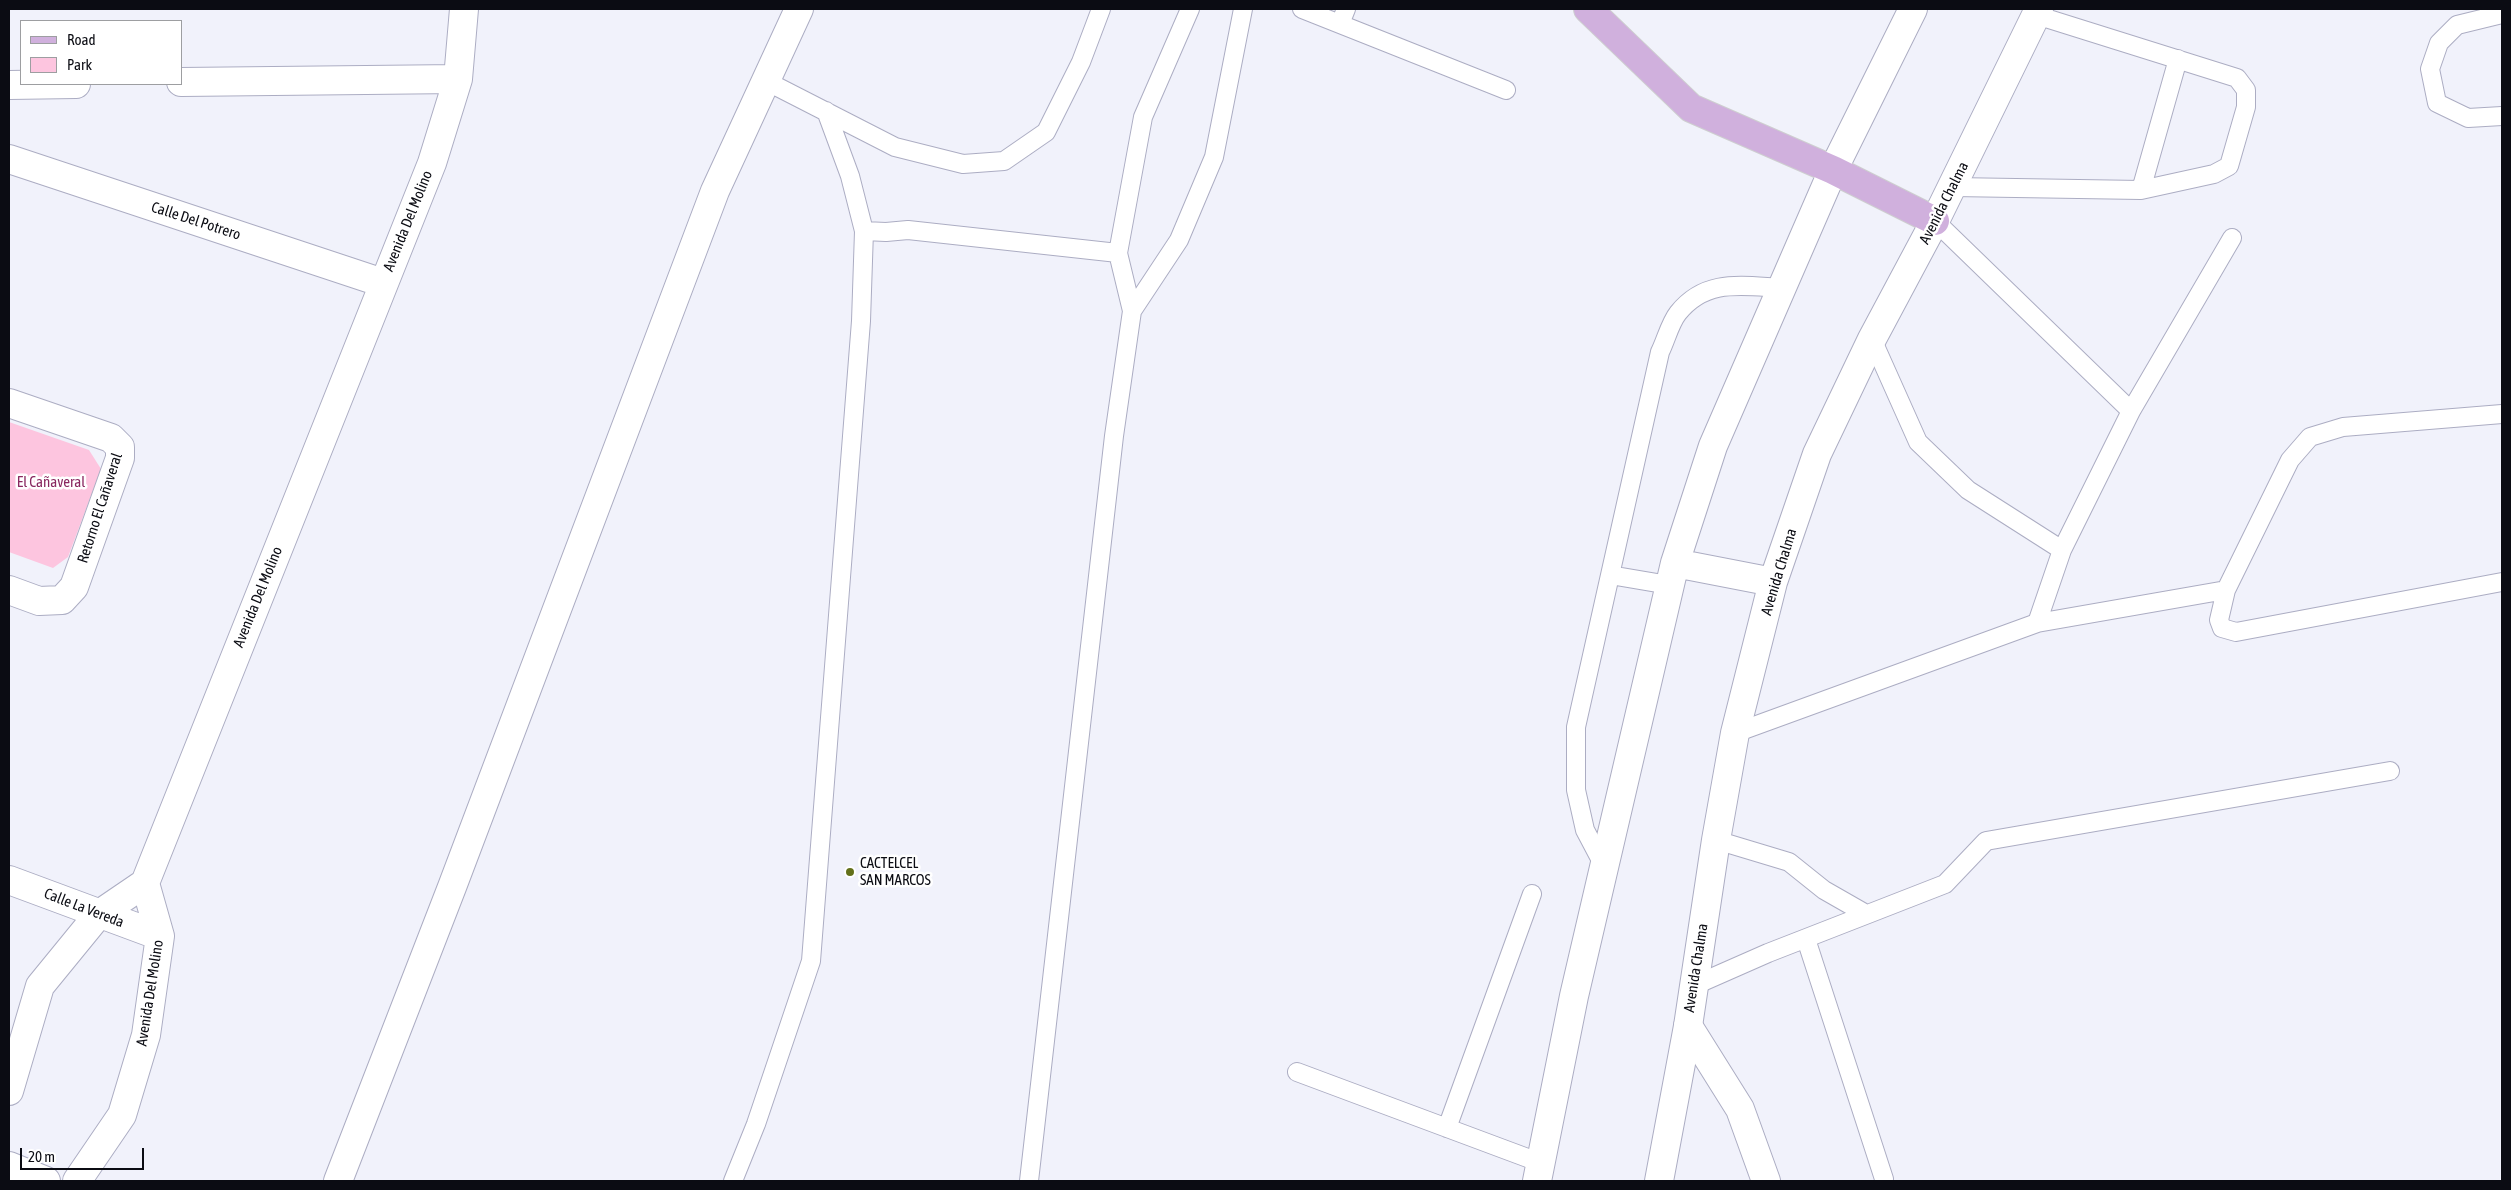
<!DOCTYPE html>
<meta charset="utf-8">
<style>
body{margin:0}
#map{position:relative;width:2511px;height:1190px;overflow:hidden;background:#f1f2fb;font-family:"Asap Condensed",sans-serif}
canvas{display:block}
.frame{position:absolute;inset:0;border:10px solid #0b0c13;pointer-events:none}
.legend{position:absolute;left:20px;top:20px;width:162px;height:65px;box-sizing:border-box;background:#fff;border:1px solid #9d9ea1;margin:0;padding:6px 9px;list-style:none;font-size:15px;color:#0b0c13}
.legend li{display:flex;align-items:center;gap:10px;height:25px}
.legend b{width:25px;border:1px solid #9d9ea1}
.scale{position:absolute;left:20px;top:1148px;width:124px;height:22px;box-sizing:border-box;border:2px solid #0b0c13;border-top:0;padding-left:6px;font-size:15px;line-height:18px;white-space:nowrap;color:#0b0c13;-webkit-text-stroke:4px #fff;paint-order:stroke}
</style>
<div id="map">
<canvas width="2511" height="1190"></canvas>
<div class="frame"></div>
<ul class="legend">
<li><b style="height:6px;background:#d0b0dd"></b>Road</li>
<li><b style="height:14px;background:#fdc5df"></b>Park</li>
</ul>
<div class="scale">20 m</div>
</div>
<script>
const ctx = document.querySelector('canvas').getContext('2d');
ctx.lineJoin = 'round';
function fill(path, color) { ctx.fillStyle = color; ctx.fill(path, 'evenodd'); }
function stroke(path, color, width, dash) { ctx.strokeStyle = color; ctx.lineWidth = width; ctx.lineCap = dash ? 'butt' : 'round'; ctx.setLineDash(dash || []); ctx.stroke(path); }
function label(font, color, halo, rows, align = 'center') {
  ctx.font = font + ' "Asap Condensed",sans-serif'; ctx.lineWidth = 5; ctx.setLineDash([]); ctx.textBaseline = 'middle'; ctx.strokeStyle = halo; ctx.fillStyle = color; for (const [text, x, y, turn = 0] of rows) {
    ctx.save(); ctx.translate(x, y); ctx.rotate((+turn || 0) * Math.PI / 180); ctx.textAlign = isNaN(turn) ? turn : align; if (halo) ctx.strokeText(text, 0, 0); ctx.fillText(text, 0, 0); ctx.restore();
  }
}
const green = new Path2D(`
 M9,422L89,450L101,469L68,557L53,568L9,552Z`);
const service = new Path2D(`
 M1302,9L1506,90
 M2502,14L2457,25L2439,43L2430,69L2437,103L2468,118L2502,116
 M1340,24L1346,9
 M766,81L895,147L963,164L1004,161L1046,132L1081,62L1101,9
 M826,111L850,176L864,231
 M1953,187L2141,190L2214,174L2229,166L2246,107V90L2237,78L2036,15
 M2141,190L2178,59
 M1935,221L2131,411
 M1132,311L1179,240L1214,157L1243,9
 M1872,339L1918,442L1968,490L2062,550
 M2502,414L2343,427L2310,437L2290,460L2226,590L2219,620L2222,628L2236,632L2502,582
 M1610,575L1669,585
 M2037,623L2062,550L2131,411L2232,238
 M1735,733L2037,623L2226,590
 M1716,840L1789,862L1824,890L1866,914
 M1604,866L1585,830L1576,790V727L1660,352C1666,340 1670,323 1678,313C1706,278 1742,286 1782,288
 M1806,939L1884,1179
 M1693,986L1768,953L1945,884L1986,841L2390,771
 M1297,1072L1541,1163
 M1447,1128L1532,894
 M733,1181L756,1124L811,961L861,321L864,231L886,232L908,230L1118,253
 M1029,1181L1114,436L1132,311L1118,253L1143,117L1190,9`);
const minor = new Path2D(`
 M181,82L458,79
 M9,85L76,84
 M9,159L383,283
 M9,403L111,438L120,447V458L74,587L62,600L39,601L9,590
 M9,880L160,936
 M9,1091L40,986L98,915L145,883
 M9,1166L46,1181
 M77,1181L122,1115L146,1035L160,936L145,883L432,163L458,79L464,9`);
const tertiary = new Path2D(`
 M1688,1026L1740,1109L1766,1181
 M338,1181L452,887L715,191L799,9`);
const secondary = new Path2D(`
 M1675,563L1773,582
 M1537,1181L1574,996L1675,563L1713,446L1833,170L1913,9
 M1659,1181L1688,1026L1716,840L1735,733L1773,582L1817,454L1872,339L1935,221L2039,9`);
const primary = new Path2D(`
 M1588,9L1691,108L1833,170L1935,221`);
const markers = [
 [850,872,5,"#63701a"]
];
const streetNames = [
 ["Avenida Chalma",1944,203,-63],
 ["Calle Del Potrero",196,221,18],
 ["Avenida Del Molino",408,221,-68],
 ["Retorno El Cañaveral",100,508,-72],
 ["Avenida Chalma",1779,572,-73],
 ["Avenida Del Molino",258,597,-68],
 ["Calle La Vereda",84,908,21],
 ["Avenida Chalma",1696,968,-81],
 ["Avenida Del Molino",150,993,-81]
];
const parkNames = [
 ["El Cañaveral",51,482]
];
const poiNames = [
 ["CACTELCEL",860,863],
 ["SAN MARCOS",860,880]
];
fill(green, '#fdc5df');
stroke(service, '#acadc3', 20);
stroke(minor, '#acadc3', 30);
stroke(tertiary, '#acadc3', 30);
stroke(secondary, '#acadc3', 30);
stroke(primary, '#ceced0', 30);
stroke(service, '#fff', 18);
stroke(minor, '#fff', 28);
stroke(tertiary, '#fff', 28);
stroke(secondary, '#fff', 28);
stroke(primary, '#d0b0dd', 28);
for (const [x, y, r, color] of markers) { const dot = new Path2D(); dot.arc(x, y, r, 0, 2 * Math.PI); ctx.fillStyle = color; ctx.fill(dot); stroke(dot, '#fff', 2); }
label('15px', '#0b0c13', '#fff', streetNames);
label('15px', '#892860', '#fff', parkNames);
label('15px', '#0b0c13', '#fff', poiNames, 'left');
</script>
